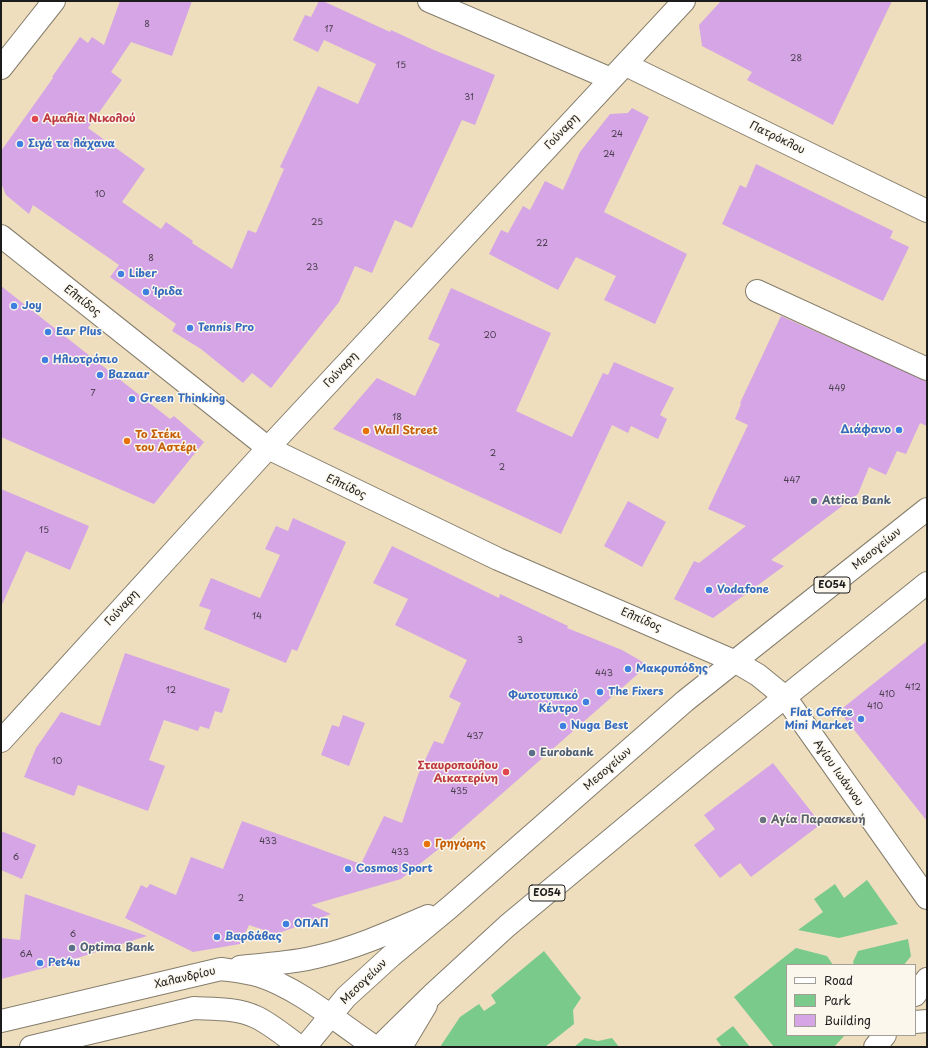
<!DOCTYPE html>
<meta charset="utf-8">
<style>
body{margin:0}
#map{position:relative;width:928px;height:1048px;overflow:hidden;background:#eedebd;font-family:"Playpen Sans",sans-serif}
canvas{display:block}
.frame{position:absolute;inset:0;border:2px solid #1c1c1c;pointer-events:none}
.legend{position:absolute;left:786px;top:964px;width:130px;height:72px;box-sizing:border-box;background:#fbf7ec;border:1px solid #a29f99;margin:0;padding:5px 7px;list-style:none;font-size:12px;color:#1c1c1c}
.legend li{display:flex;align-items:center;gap:8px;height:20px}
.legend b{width:20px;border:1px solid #a29f99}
</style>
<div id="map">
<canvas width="928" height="1048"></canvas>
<div class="frame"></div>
<ul class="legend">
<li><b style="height:5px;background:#fff"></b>Road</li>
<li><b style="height:11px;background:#7aca8b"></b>Park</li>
<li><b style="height:11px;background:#d5a5e5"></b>Building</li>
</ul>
</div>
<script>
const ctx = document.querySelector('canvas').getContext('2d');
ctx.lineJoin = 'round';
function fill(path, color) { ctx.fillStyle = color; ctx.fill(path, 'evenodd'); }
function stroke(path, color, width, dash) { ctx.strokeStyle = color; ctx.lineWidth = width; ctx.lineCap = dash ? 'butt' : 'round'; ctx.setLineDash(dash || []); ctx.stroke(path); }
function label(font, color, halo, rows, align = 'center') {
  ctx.font = font + ' "Playpen Sans",sans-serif'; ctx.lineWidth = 3; ctx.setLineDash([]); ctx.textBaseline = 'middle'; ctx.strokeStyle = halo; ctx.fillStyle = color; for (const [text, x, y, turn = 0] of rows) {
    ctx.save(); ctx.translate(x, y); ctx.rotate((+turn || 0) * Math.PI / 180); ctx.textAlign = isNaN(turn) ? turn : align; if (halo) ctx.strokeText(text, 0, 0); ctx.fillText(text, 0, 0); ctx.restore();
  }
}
const green = new Path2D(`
 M867,880L898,924L839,938L798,930L823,912L814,899L835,884L844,898Z
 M908,939L911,956L904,965H854L853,962L858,951Z
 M796,948L827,956L833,965H787V1035H845L834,1047H774L734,997Z
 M544,951L581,998L573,1010L574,1024L545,1047H440L460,1017L479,1004L484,1011L496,1003L491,995Z
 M733,1026L750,1047H722L716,1039Z
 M585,1038L598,1041L612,1038L619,1047H574Z`);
const building = new Path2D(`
 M120,1H192L172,56L131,42L111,72L122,80L88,128L145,169L122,202L161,229L166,222L193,241L192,243L232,269L248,230L256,233L284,169L280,167L318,86L358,104L376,64L324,40L318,52L293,40L305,15L311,17L319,1H323L390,32L391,30L434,50L495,75L475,125L462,120L412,228L395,220L372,273L355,266L339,302L271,388L252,373L243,383L201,349L172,331L176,324L110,277L119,265L33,205L29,214L6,195L1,183V151L53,78L52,77L80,37L88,43L92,37L104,45Z
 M721,1H892L833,125L747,80L752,72L702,46L699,25Z
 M632,108L649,117L604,212L687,254L655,324L604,300L616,276L576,257L558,290L489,254L501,230L508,233L523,206L530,210L545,181L563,190L580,152L610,114L628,113Z
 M756,164L893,231L890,238L909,247L883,301L722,224L740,185L746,188Z
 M1,286L170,419L174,416L204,442L154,504L1,437Z
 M451,288L551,333L516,411L572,437L603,373L608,375L614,362L674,388L660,415L667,419L658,439L631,426L628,433L612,425L561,534L333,429L377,378L415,396L440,344L428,339Z
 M781,316L927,381V426L920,423L906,454L897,451L886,475L869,467L858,494L771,560L784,566L713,618L674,599L694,561L699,563L746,526L708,509L748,425L735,419L741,404L740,403Z
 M1,489L89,526L70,570L26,551L1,607Z
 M628,501L666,522L642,567L604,546Z
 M293,518L346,542L297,651L292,649L286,663L204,629L211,610L199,606L211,578L260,598L280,555L265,549L276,526L288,531Z
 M392,546L499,598L500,594L568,626L567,628L622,650L648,665L446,843L401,879L311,905L331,914L276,934L249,925L240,944L193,952L125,918L141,885L147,888L150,884L176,895L191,857L223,869L242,821L361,864L384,816L402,823L418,775L434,741L443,744L461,703L449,697L467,660L395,625L408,599L373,583Z
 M927,641V821L839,711Z
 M125,653L230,689L222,713L215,711L209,729L200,726L198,731L164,720L149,760L165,766L148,811L78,785L74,796L24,777L36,748L61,712L100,726Z
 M343,715L365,723L349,766L321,755L332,725L339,727Z
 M773,763L821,824L751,877L740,863L720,878L694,845L715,829L704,815Z
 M1,831L36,845L22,879L1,870Z
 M25,894L147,936L52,966L1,979V938L20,940Z`);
const minor = new Path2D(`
 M429,1L611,79
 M626,65L927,211
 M1,68L54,1
 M1,236L268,448L498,559L736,662L758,675L785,697L927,898
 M757,291L927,369
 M1,741L268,448L684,1
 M915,995L927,979
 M915,1022L927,1021
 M401,1047L426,1005
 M875,1047L885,1035`);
const major = new Path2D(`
 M240,967C265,964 292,963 316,957C355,948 391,932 428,916
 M1,1021L221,969C235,971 247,972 260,976C300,989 340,1024 375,1047
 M31,1047L194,1008C215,1009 237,1008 256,1017C271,1024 286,1037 300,1047
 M305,1047L346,997L391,956L450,907L685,701L927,509
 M379,1047L433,994L507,926L708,759L927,583`);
const markers = [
 [35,119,4,"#e0444e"],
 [20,144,4,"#3f7fe0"],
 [121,274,4,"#3f7fe0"],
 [146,292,4,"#3f7fe0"],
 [14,306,4,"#3f7fe0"],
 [190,328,4,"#3f7fe0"],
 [48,332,4,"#3f7fe0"],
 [45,360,4,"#3f7fe0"],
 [100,375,4,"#3f7fe0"],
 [132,399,4,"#3f7fe0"],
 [899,430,4,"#3f7fe0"],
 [366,431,4,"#e8710a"],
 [127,441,4,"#e8710a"],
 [814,501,4,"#5c6f8a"],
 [709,590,4,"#3f7fe0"],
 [628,669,4,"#3f7fe0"],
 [600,692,4,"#3f7fe0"],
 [586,702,4,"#3f7fe0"],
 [861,719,4,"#3f7fe0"],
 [563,726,4,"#3f7fe0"],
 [532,753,4,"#5c6f8a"],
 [506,772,4,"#e0444e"],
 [763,820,4,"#6b7280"],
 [427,844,4,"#e8710a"],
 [348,869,4,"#3f7fe0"],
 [286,924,4,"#3f7fe0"],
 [217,937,4,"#3f7fe0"],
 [72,948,4,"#5c6f8a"],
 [40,963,4,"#3f7fe0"]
];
const numberNames = [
 ["8",147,25],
 ["17",329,30],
 ["28",796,59],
 ["15",401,66],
 ["31",469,98],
 ["24",617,135],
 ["24",609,155],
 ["10",100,195],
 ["25",317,223],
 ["22",542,244],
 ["8",151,259],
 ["23",312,268],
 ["20",490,336],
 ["449",837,389],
 ["7",93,394],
 ["18",397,418],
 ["2",493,454],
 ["2",502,468],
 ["447",792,481],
 ["15",44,531],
 ["14",257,617],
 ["3",520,641],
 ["443",604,674],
 ["412",913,688],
 ["12",171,691],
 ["410",887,695],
 ["410",875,707],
 ["437",475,737],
 ["10",57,762],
 ["435",459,792],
 ["433",268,842],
 ["433",400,853],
 ["6",16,858],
 ["2",241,899],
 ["6",73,935],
 ["6Α",26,955]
];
const shields = [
 [832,585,36],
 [547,893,36]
];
const shieldNames = [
 ["ΕΟ54",832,585],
 ["ΕΟ54",547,893]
];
const healthNames = [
 ["Αμαλία Νικολού",43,119],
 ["Σταυροπούλου",498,766,"right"],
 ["Αικατερίνη",498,779,"right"]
];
const streetNames = [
 ["Γούναρη",562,132,-47],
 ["Πατρόκλου",777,138,26],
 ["Ελπίδος",82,301,38],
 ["Γούναρη",341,370,-47],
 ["Ελπίδος",346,487,25],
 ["Μεσογείων",877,549,-39],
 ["Γούναρη",122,608,-48],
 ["Ελπίδος",641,620,23],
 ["Μεσογείων",608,769,-41],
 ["Αγίου Ιωάννου",838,773,55],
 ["Χαλανδρίου",185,978,-13],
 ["Μεσογείων",364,982,-44]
];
const shopNames = [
 ["Σιγά τα λάχανα",28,144],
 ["Liber",129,274],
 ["Ίριδα",154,292],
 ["Joy",22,306],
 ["Tennis Pro",198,328],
 ["Ear Plus",56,332],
 ["Ηλιοτρόπιο",53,360],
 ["Bazaar",108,375],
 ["Green Thinking",140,399],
 ["Διάφανο",891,430,"right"],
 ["Vodafone",717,590],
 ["Μακρυπόδης",636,669],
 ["The Fixers",608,692],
 ["Φωτοτυπικό",578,696,"right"],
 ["Κέντρο",578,709,"right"],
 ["Flat Coffee",853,713,"right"],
 ["Mini Market",853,726,"right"],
 ["Nuga Best",571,726],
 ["Cosmos Sport",356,869],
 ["ΟΠΑΠ",294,924],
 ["Βαρδάβας",225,937],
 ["Pet4u",48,963]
];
const foodNames = [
 ["Wall Street",374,431],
 ["Το Στέκι",135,435],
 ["του Αστέρι",135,448],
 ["Γρηγόρης",435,844]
];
const serviceNames = [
 ["Attica Bank",822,501],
 ["Eurobank",540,753],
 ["Optima Bank",80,948]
];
const worshipNames = [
 ["Αγία Παρασκευή",771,820]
];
fill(green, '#7aca8b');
fill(building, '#d5a5e5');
stroke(minor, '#857d6c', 24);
stroke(major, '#857d6c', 24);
stroke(minor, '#fff', 22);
stroke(major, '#fff', 22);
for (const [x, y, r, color] of markers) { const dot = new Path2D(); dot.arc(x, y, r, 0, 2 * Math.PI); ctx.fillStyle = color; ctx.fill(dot); stroke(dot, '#fbf7ec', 1.5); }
label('9px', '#4a3e4e', null, numberNames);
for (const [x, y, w] of shields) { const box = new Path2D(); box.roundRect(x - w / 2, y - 8, w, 16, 3); ctx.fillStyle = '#fbf7ec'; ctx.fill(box); stroke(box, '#1c1c1c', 1); }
label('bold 10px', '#1c1c1c', null, shieldNames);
label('bold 11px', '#be3a42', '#fbf7ec', healthNames, 'left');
label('11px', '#1c1c1c', '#fbf7ec', streetNames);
label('bold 11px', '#366cbe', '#fbf7ec', shopNames, 'left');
label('bold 11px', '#c56008', '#fbf7ec', foodNames, 'left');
label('bold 11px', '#4e5e75', '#fbf7ec', serviceNames, 'left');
label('bold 11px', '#5b616d', '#fbf7ec', worshipNames, 'left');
</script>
